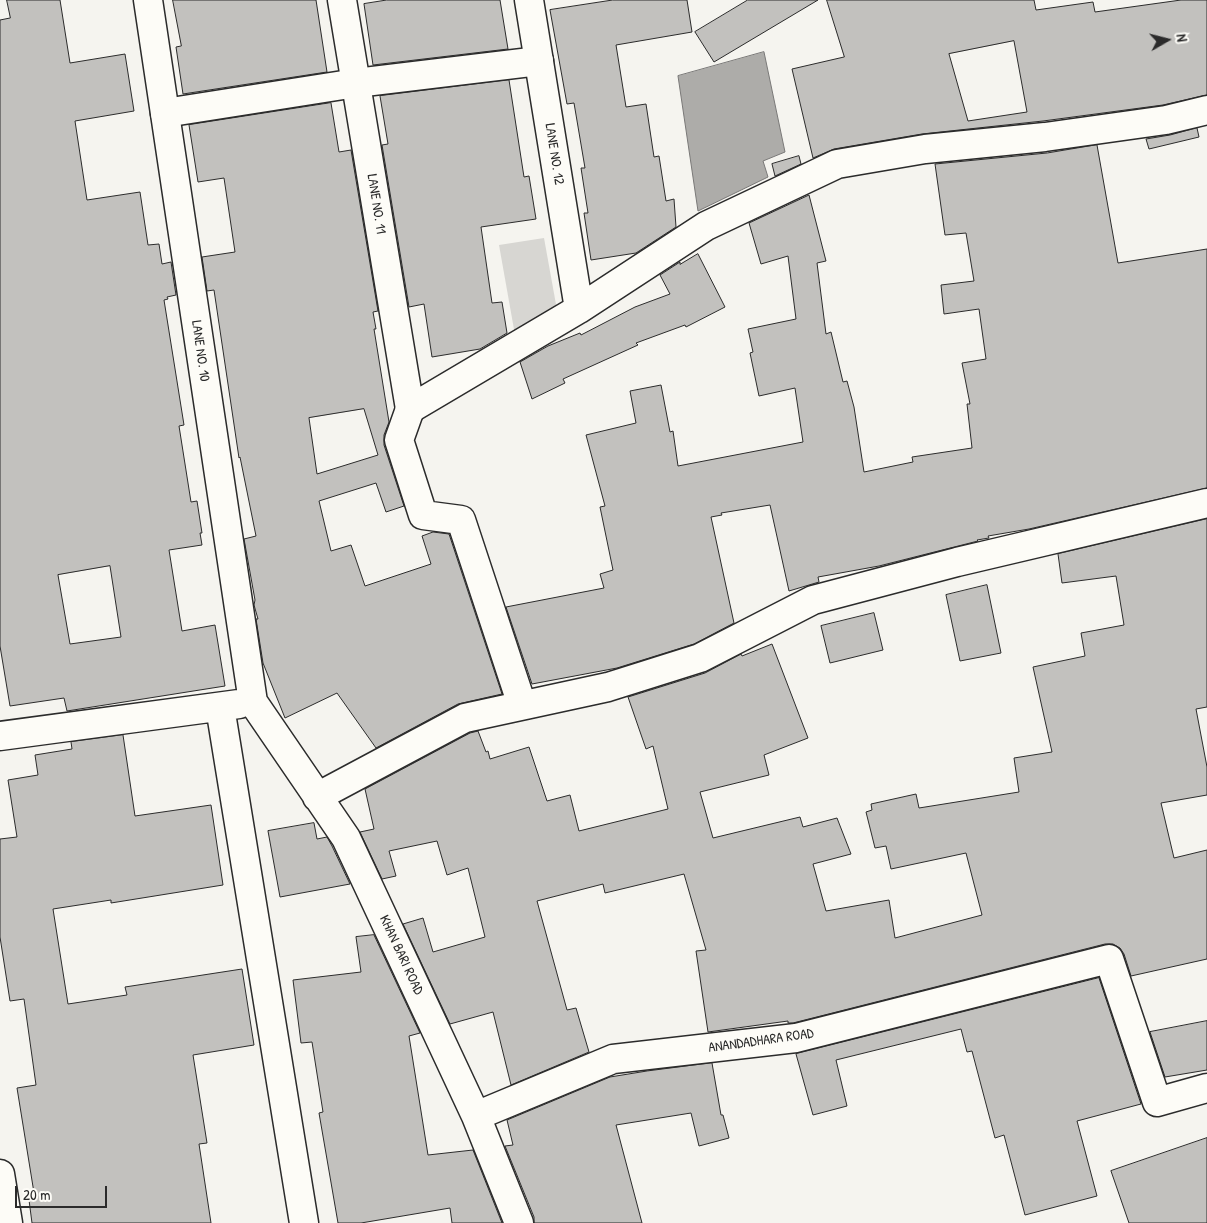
<!DOCTYPE html>
<style>
body{margin:0}
#map{position:relative;width:1207px;height:1223px;overflow:hidden;background:#f5f4ef;font-family:"Patrick Hand",sans-serif}
canvas{display:block}
.north{position:absolute;left:1142px;top:15px;width:50px;height:50px;-webkit-text-stroke:4px #fdfcf7;paint-order:stroke;rotate:82deg;font-size:14px;font-weight:700;line-height:20px;text-align:center;color:#2b2b2b}
.north::after{content:'';display:block;margin:auto;width:18px;height:22px;background:#2b2b2b;clip-path:polygon(50% 0,100% 100%,50% 72%,0 100%)}
.scale{position:absolute;left:15px;top:1186px;width:92px;height:22px;box-sizing:border-box;border:2px solid #2b2b2b;border-top:0;padding-left:6px;font-size:15px;line-height:18px;white-space:nowrap;color:#2b2b2b;-webkit-text-stroke:4px #fdfcf7;paint-order:stroke}
</style>
<div id="map">
<canvas width="1207" height="1223"></canvas>
<div class="north">N</div>
<div class="scale">20 m</div>
</div>
<script>
const ctx = document.querySelector('canvas').getContext('2d');
ctx.lineJoin = 'round';
function fill(path, color) { ctx.fillStyle = color; ctx.fill(path, 'evenodd'); }
function stroke(path, color, width, dash) { ctx.strokeStyle = color; ctx.lineWidth = width; ctx.lineCap = dash ? 'butt' : 'round'; ctx.setLineDash(dash || []); ctx.stroke(path); }
function label(font, color, halo, rows, align = 'center') {
  ctx.font = font + ' "Patrick Hand",sans-serif'; ctx.lineWidth = 5; ctx.setLineDash([]); ctx.textBaseline = 'middle'; ctx.strokeStyle = halo; ctx.fillStyle = color; for (const [text, x, y, turn = 0] of rows) {
    ctx.save(); ctx.translate(x, y); ctx.rotate((+turn || 0) * Math.PI / 180); ctx.textAlign = isNaN(turn) ? turn : align; if (halo) ctx.strokeText(text, 0, 0); ctx.fillText(text, 0, 0); ctx.restore();
  }
}
const green = new Path2D(`
 M544,238L557,310L515,335L499,245Z`);
const water = new Path2D(`
 M764,52L785,152L763,161L768,177L698,211L678,76Z`);
const building = new Path2D(`
 M7,0H60L70,63L125,54L134,111L75,121L87,200L140,192L148,245L159,244L162,264L171,262L176,295L167,297L168,299L164,300L184,425L179,426L191,502L197,501L202,533H200L202,545L169,550L182,631L215,625L225,686L67,711L64,698L10,706L0,646V20L10,18ZM110,566L121,637L70,644L58,575Z
 M173,0H316L327,72L183,94L176,47L181,46Z
 M387,0H500L508,49L373,65L364,4Z
 M613,0H687L692,32L616,45L626,107L646,104L654,157L659,156L666,201L674,199L676,227L636,253L591,260L584,213H588L581,168H585L574,103L567,104L550,10Z
 M748,0H818L714,62L695,32Z
 M827,0H1034L1036,10L1093,2L1095,12L1181,0H1207V95L1163,105L1043,121L922,134L834,149L813,158L792,69L844,57ZM1014,41L1027,112L968,121L949,54Z
 M509,80L524,177L529,176L536,219L481,227L492,303L502,302L507,333L480,349L432,357L424,304L409,307L382,145L388,144L380,96Z
 M331,103L339,152L351,150L378,311L373,312L376,329H374L389,422L384,435V445L404,506L386,512L376,483L319,501L331,551L351,545L365,586L431,564L422,536L433,532L449,534L502,694L458,704L376,748L337,693L285,718L263,663L256,619H258L254,605L255,600L244,539L256,536L240,457L239,458L214,290L207,291L202,257L235,252L224,178L198,182L189,125ZM364,409L378,455L317,474L309,418Z
 M1197,128L1199,137L1149,149L1146,139L1170,135Z
 M1097,145L1118,263L1207,249V488L1029,529L988,536L989,538L977,540L978,541L879,566L818,577L819,582L789,591L770,505L721,513L722,515L711,517L734,623L694,644L617,668L532,684L506,607L604,588L600,574L613,570L600,507L605,506L586,435L636,423L630,391L661,385L670,432L673,431L678,466L803,442L795,388L759,396L750,353L753,352L748,329L796,319L788,256L761,264L749,223L809,195L826,261L817,263L826,334L831,332L843,382L847,381L854,407L864,472L913,462L912,457L972,448L967,404H970L962,363L986,359L979,309L944,314L941,285L974,281L966,233L945,235L935,164L1047,153Z
 M799,156L801,164L775,176L772,164Z
 M698,254L725,307L686,327L685,325L636,343L638,345L563,379L565,383L532,399L520,362L548,346L580,333L581,335L635,307L670,294L660,275L680,262V264Z
 M1207,519V707L1196,709L1207,767V795L1161,803L1174,858L1207,850V959L1131,976L1124,954L1120,948L1113,944H1105L793,1023H788V1021L708,1032L696,951L706,950L684,874L605,893L603,884L537,901L567,1010L576,1008L589,1052L511,1085L493,1012L450,1024L403,924L423,918L433,952L485,937L468,868L447,875L437,841L389,851L396,876L382,879L360,832L374,829L365,789L470,733L478,731L486,752L488,751L490,759L529,747L547,801L570,795L579,831L668,809L653,746L646,749L628,697L705,673L741,654L742,656L772,644L808,738L764,755L769,775L700,792L713,838L800,817L803,827L837,818L851,854L813,864L826,911L889,900L895,938L982,915L966,853L891,869L886,846L875,848L866,812L872,810L871,804L916,794L919,808L1019,792L1014,758L1052,752L1033,667L1085,656L1081,633L1124,625L1116,576L1062,583L1058,554Z
 M987,585L1001,653L960,661L946,595Z
 M874,613L883,650L830,663L821,626Z
 M123,735L135,816L211,805L223,885L111,903V900L53,909L68,1004L127,995L125,987L242,969L254,1045L193,1055L207,1143L199,1144L211,1223H32L29,1200L35,1199L17,1088L36,1085L24,999L10,1001L0,937V839L17,837L8,780L38,775L35,755L72,749L71,742Z
 M314,823L317,839L327,837L332,846L350,884L280,897L268,831Z
 M374,935L420,1033L409,1036L428,1155L473,1150L502,1223H452L450,1208L361,1223H338L319,1113L323,1112L312,1042L301,1043L293,980L361,972L356,937Z
 M1099,978L1141,1104L1077,1121L1097,1196L1025,1215L1004,1135L995,1138L972,1051L967,1052L961,1029L836,1060L847,1106L813,1115L796,1054Z
 M1207,1021V1070L1165,1077L1150,1032Z
 M712,1063L721,1115H723L729,1138L699,1146L691,1113L616,1125L642,1223H534V1217L505,1146L513,1145L507,1120L610,1077L647,1071Z
 M1207,1138V1223H1129L1111,1171Z`);
const pedestrian = new Path2D(`
 M165,113L356,83L539,61
 M410,409L399,440L423,515L461,520L522,705`);
const minor = new Path2D(`
 M148,0L253,702L346,838L476,1116L519,1223
 M342,0L410,409L579,309L706,226L837,164L925,149L1045,137L1166,120L1207,110
 M529,0L579,309
 M220,707L304,1223
 M0,736L239,704
 M317,797L465,718L608,687L700,658L813,600L957,562L1207,503
 M476,1116L613,1059L796,1038L1109,959L1157,1102L1207,1088
 M0,1174L8,1223`);
const streetNames = [
 ["LANE NO. 12",554,154,81],
 ["LANE NO. 11",376,204,81],
 ["LANE NO. 10",200,351,82],
 ["KHAN BARI ROAD",401,955,65],
 ["ANANDADHARA ROAD",761,1041,-8]
];
fill(green, '#d7d6d2');
fill(water, '#adaca9');
stroke(water, '#797877', 1);
fill(building, '#c2c1be');
stroke(building, '#2b2b2b', 1);
stroke(pedestrian, '#2b2b2b', 31);
stroke(minor, '#2b2b2b', 31);
stroke(pedestrian, '#fdfcf7', 28);
stroke(minor, '#fdfcf7', 28);
label('14px', '#2b2b2b', '#fdfcf7', streetNames);
</script>
